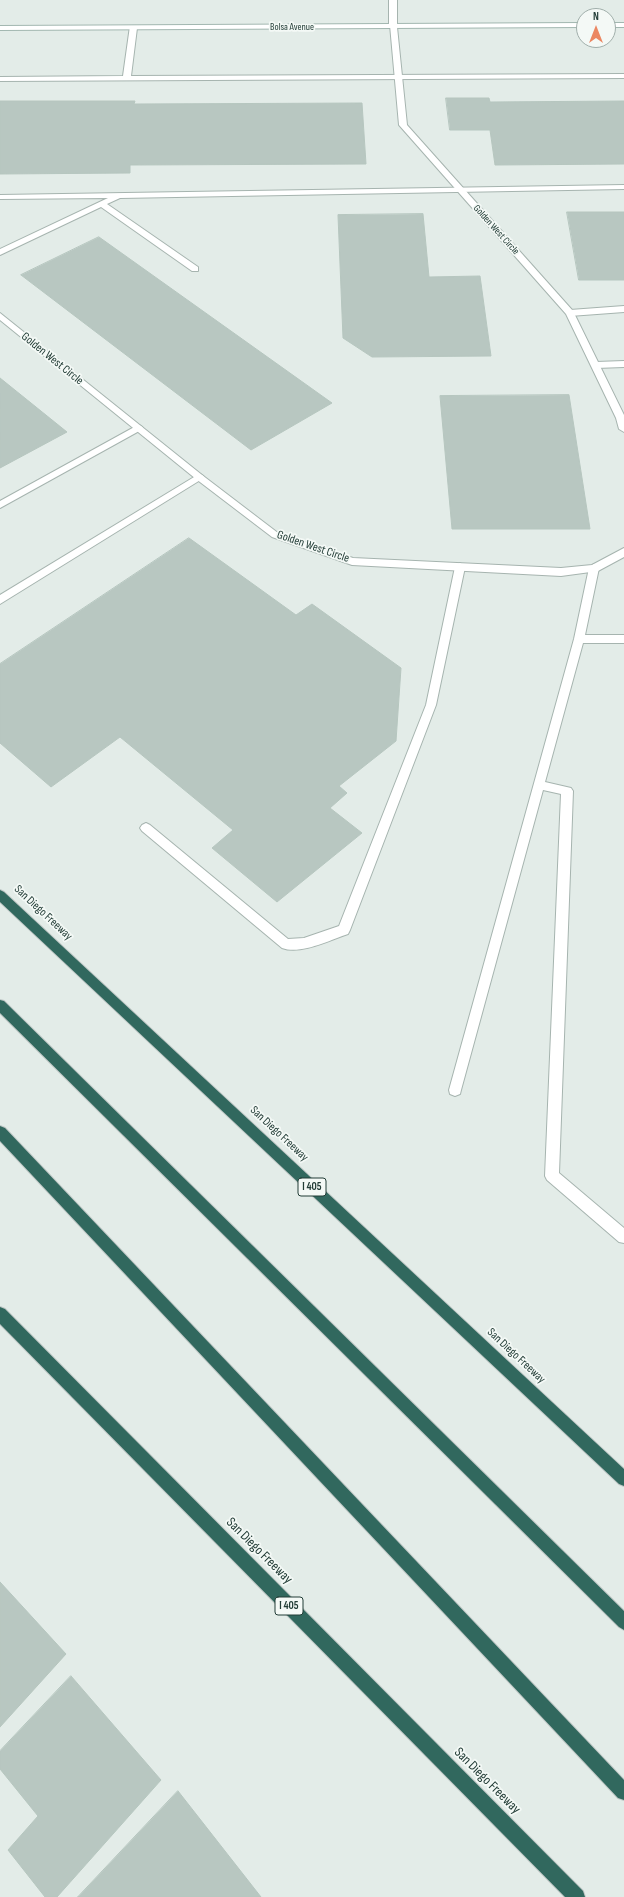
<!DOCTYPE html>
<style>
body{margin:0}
#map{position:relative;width:624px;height:1897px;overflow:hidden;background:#e3ece8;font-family:"Sofia Sans Condensed",sans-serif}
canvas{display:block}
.north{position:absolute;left:576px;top:8px;width:40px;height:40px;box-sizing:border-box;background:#f4f9f6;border:1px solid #a0aeaa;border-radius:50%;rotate:0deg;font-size:11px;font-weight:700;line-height:16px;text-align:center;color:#233d37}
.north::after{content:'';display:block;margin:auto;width:14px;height:18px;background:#eb8762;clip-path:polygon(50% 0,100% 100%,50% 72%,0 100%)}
</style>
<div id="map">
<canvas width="624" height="1897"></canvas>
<div class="north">N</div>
</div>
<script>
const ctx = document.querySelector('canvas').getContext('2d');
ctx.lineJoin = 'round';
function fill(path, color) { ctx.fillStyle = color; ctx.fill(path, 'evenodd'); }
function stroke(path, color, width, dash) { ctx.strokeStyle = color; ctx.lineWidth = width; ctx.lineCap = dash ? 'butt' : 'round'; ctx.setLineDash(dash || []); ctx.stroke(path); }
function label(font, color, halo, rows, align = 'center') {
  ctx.font = font + ' "Sofia Sans Condensed",sans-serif'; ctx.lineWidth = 3.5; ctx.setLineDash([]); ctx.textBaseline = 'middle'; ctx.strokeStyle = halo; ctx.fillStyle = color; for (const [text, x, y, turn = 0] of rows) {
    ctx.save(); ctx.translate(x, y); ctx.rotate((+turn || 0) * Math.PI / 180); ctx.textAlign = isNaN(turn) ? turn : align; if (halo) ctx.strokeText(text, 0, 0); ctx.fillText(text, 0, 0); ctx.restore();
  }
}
const building = new Path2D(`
 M446,98H489L490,102L624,101V164L495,165L490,130H450Z
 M0,101H135L134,104L362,103L366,164L130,165V173L0,174Z
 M567,212H624V280H579Z
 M423,214L429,277L480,276L491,356L372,357L343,338L338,215Z
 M99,237L332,403L251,450L21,275Z
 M0,378L67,432L0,468Z
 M569,395L590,529H452L440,396Z
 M189,538L296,615L312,604L401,668L396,741L339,786L347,793L330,808L362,833L277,902L212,848L233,830L120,737L51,787L0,743V664Z
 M0,1582L66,1654L0,1727Z
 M71,1676L161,1780L57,1897H45L8,1850L38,1816L0,1769V1751Z
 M178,1791L261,1897H78Z`);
const lane = new Path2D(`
 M389,0H397V27L393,29L389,27Z
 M130,26L137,28L131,76L624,74V78L0,81V77L123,76Z
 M624,185V189L120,198L107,204L198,267V271H192L101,207L0,255V249L108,198L0,199V195Z
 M624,306V312L570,316L566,313L570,310Z
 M624,361V367L596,368L592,365L596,362Z
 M138,425L141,426L143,428L141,430L0,508V501Z
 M199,474L202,475L204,477L202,479L0,604V595Z
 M460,563L465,567L436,705L350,930L348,934C330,940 301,955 282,948L142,831L140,828L142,825L146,823L150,825L288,939L304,938L339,926L426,705L455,567Z
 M594,564L599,568L585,635H624V643H583L545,782L571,788L573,791L559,1173L624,1228V1243L619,1242L547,1180L545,1176L561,794L543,790L461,1090L460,1094L455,1096L450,1094L449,1090L574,639L589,568Z`);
const street = new Path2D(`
 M390,25L397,27L407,125L573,311L624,415V432L619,429L616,418L566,314L399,125Z
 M0,313L202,475L278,533L353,558L561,568L592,565L624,548V557L598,571L561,576L352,565L272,537L196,479L0,320Z`);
const secondary = new Path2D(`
 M584,23V27L0,30V26Z
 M608,23H624V27H608Z`);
const highway = new Path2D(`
 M0,890L4,892L624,1469V1486L619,1484L0,902Z
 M0,1000L4,1001L624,1611V1630L619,1627L0,1013Z
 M0,1126L5,1128L624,1780V1800L618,1798L0,1141Z
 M0,1307L5,1309L583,1891L585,1897H565L0,1324Z`);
const farStreetnames = [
 ["Bolsa Avenue",292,27],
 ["Golden West Circle",496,230,48]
];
const shields = [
 [312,1187,28],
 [289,1606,28]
];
const shieldNames = [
 ["I 405",312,1187],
 ["I 405",289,1606]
];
const streetNames = [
 ["Golden West Circle",52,359,39],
 ["Golden West Circle",313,547,19],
 ["San Diego Freeway",43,913,43],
 ["San Diego Freeway",279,1134,43],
 ["San Diego Freeway",516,1356,43]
];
const nearStreetnames = [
 ["San Diego Freeway",259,1551,45],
 ["San Diego Freeway",487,1781,45]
];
fill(building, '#b8c7c1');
stroke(building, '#b6c6bf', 1);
stroke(lane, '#a6b4af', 2);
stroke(street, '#a6b4af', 2);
stroke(secondary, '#a2b7b0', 2);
stroke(highway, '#c1c9c7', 2);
fill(lane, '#fff');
fill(street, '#fff');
fill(secondary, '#fff');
fill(highway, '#31685e');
label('10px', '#233d37', '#f4f9f6', farStreetnames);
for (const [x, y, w] of shields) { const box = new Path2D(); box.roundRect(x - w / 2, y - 9, w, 18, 3); ctx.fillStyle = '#f4f9f6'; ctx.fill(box); stroke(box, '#233d37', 1); }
label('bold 11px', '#233d37', null, shieldNames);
label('12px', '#233d37', '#f4f9f6', streetNames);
label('14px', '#233d37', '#f4f9f6', nearStreetnames);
</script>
